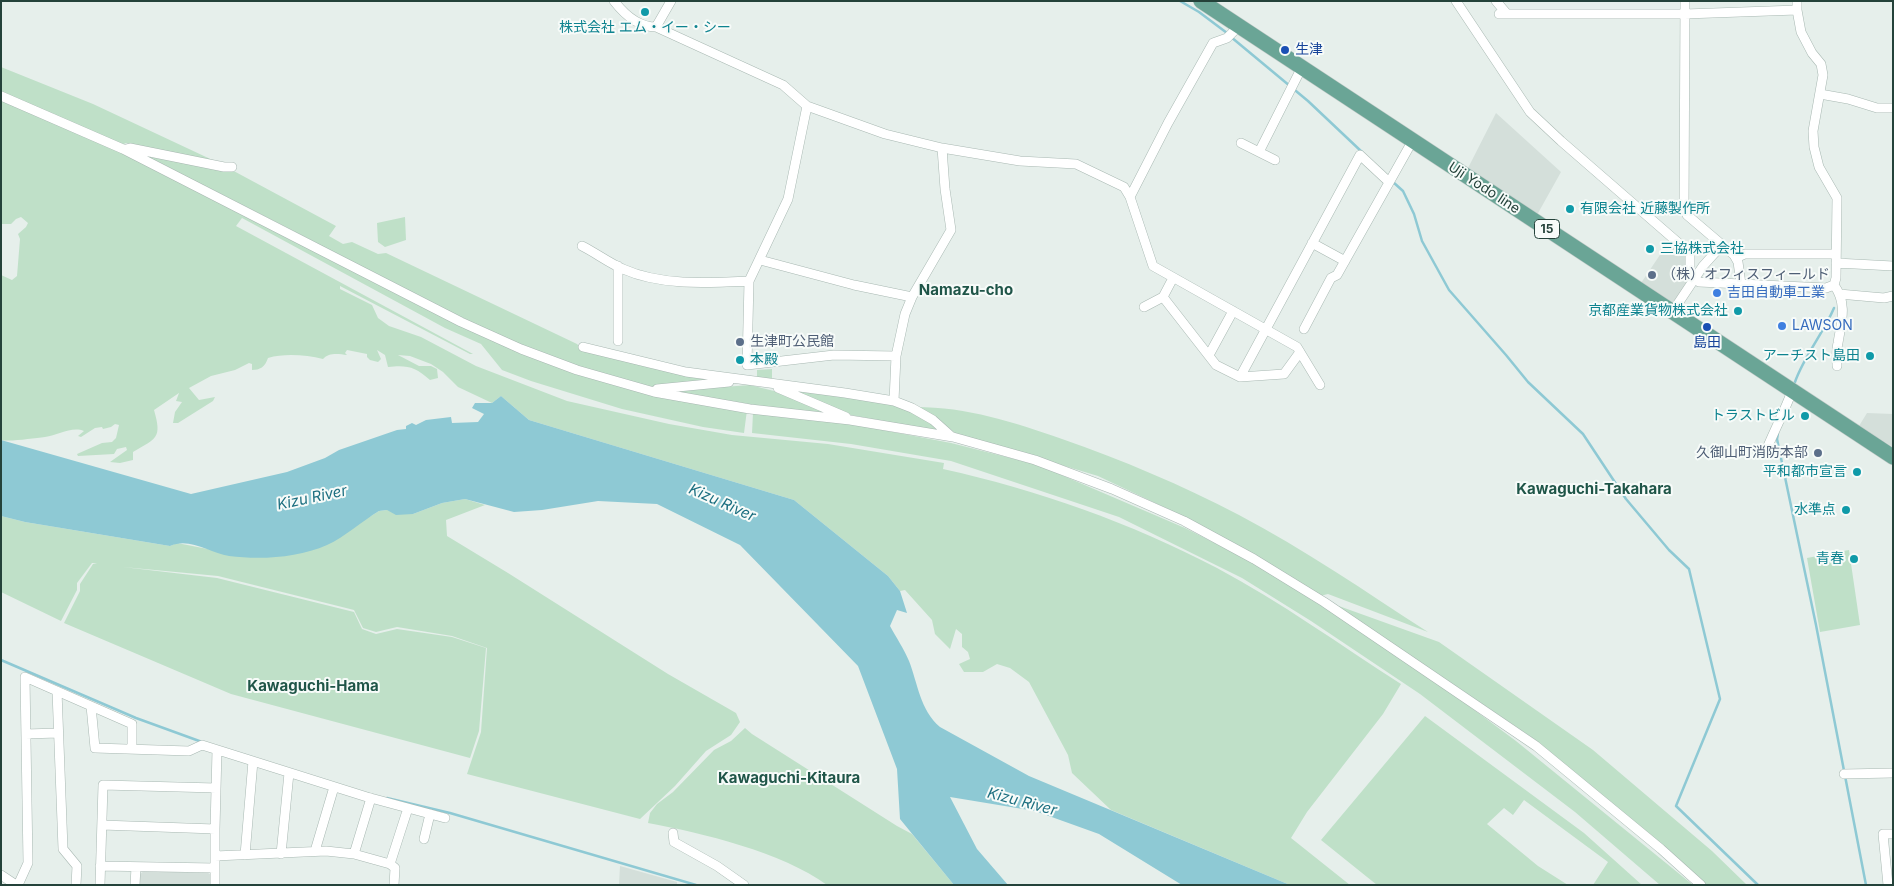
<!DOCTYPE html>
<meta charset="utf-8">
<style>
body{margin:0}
#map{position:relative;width:1894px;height:886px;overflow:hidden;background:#e6efeb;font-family:Inter,sans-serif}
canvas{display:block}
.frame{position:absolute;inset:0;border:2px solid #24423a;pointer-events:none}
</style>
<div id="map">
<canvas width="1894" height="886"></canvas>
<div class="frame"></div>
</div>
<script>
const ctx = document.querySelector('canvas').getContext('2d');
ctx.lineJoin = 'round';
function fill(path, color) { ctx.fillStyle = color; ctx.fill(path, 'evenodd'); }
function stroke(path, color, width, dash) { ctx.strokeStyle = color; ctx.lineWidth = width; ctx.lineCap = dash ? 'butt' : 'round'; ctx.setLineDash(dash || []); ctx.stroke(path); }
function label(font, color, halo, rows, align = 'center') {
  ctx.font = font + ' Inter,"Noto Sans JP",sans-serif'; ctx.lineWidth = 4; ctx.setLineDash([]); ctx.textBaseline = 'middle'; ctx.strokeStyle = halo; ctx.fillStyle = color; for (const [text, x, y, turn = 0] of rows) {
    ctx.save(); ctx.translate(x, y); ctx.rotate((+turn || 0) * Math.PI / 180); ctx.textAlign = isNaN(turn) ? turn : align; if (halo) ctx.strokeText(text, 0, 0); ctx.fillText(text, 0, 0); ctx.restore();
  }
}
const built = new Path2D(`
 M1496,113L1561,172L1537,215L1467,170Z
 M1670,240L1686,252L1687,283L1672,304L1641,283Z
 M1867,413L1893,414V447L1859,426Z
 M620,866L677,882V885H619Z
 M144,871L208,873L213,876V885H140V874Z`);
const green = new Path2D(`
 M1,67L93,104L221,164L126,143L122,145L1,91Z
 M1,97L47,116L551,363L747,410L744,433L703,427L622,409L531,381L502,370L481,344L445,328L242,218L236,226L473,354H470L340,286V289L372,305L378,318L389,326L421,337L476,366L567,401L669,424L732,435L828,444L944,463L943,469C1038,490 1131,523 1217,568C1281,602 1340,645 1401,684L1383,714L1307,812L1291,838L1350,885H1290L1111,810L1072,773L1068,755L1029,682L1010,668L997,664L983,672H964L959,664L970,659L968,652L962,647V634L956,629L950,649L935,634L932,620L905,590L900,591L888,576L794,500L529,420L501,396L492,403L458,387L443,372L431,364L410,356L398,355L419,366H431L437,369L438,378L430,380C415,367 408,365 388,367L385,355L377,350L381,359L378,362L370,360L367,357V354L347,350L345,353L347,355C339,354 329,352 323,359C306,355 285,353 268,358C265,367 260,370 252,370V364L249,363L235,370L211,376L189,388L199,400L215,397L213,401L178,423H173L175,412L182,402L176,401L179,393L154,410C162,438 157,438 133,452V460L120,463L110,462L127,450L126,447L117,449L114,454L78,456L77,454L102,443L112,442L116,438L119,425L115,424L111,427L103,429L102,427L95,428L81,437L78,436L84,431C72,426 58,435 45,437C34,438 11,442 1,440V275L12,280L17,276L20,239L18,234L26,227L28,223L21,217L16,219L11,224H1Z
 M132,149L230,169L336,226L329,236L343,244L352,242L378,254L386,253L577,344L582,349L721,380L648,387L580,368L516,344L439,307L284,226Z
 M405,217L406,240L385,247L378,242L377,223Z
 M772,369V381L757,378V370Z
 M750,385L774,391L841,415L755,405L670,391Z
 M785,387L893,404L931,422L943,432L851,415Z
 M915,407C968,407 1013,422 1062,439C1122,460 1182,485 1239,515C1304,549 1366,592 1428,632L1328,594L1320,596L1187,518L1098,476L955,433L938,419Z
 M753,413L851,424L951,443L1038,465L1185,528L1248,560L1320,603L1430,677L1516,741L1693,885H1660L1575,812L1420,694L1311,621L1242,578L1119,517L951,461L851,444L752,433Z
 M465,499L485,505L446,520L447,536L508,573L668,674L736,713L740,722L731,735L706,751L675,786L640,819L467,774L481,732L487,648L452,636L397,627L376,632L363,628L354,610L218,576L123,567L217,578L354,612L362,629L376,634L397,629L452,637L486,648L479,731L470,758L231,694L64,623L80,591V584L93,564L97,563H92L77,583V590L61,621L1,592V516L25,522L170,546L177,543L213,550L226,555L266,557L371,516L379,511L387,510L413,514L442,503Z
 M1849,550L1860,625L1820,632L1807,558Z
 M1336,605L1439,642L1593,750L1712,851L1747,885H1706L1537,741Z
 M1425,716L1584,833L1642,885H1593L1608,862L1524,800L1513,815L1504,808L1487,824L1538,866L1568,885H1377L1321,840Z
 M745,728L752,734L897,826L912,834L954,885H827C782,852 702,833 648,823L650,813L657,804L673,792L714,750L731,741Z`);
const water = new Path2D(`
 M501,396L529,420L794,500L888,576L900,591L907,613L897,610L890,626C896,637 904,649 909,661C918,684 920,710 940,727L1029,776L1290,885H1182L1099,834L1035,811L950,797L977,849L1008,885H954L900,819L897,769L858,666L740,545L657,504L598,501L542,510L514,512L465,499L442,503L413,514L396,515L387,510L379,511C362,521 345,537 327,545C298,558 260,560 229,556C210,553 190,537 170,546L25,522L1,516V440L191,494L287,472L325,458L339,450L397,430L406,429V426L412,423L416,425L426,420L451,417L452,423L478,422L484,414L472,408L475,403H492Z`);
const stream = new Path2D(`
 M1180,1L1199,12L1227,33
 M1231,37L1308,101L1362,152
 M1393,182L1403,191L1414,214L1422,241L1449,290L1506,355L1528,382L1583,434L1626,499L1669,550L1689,569L1720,699L1676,806L1758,885
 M1795,382C1804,356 1823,334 1834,308
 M1778,433L1777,439L1816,625L1866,885
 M1,660L136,718L202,742
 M387,798L450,813L696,885`);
const minor = new Path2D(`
 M614,1C624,14 638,27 656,27L783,85L807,106L885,134L942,148L1020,161L1076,164L1124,187L1130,197L1153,266L1297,347L1320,385
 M1456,1L1530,112L1561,141L1690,253V275L1699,282L1826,288L1834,285
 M1496,1L1507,14
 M1685,1L1684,209L1687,215L1734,255L1738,262L1741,284
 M1797,1V10L1801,32L1812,53L1821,64L1823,75L1813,131L1814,147L1819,167L1837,198L1836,278L1834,285C1848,304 1841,323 1838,343C1836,350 1837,359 1837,366
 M1499,14H1685L1797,10
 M656,27L671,1
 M1820,94L1848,99L1877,108H1893
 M1,96L123,149L461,322L521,349L577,370L654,392L750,409L850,420L953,437L1035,460L1112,489L1184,521L1254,559L1324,602L1536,746L1661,849L1701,885
 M1241,143L1275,160
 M126,149L130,148L224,167H232
 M1259,152L1302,67
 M1130,197L1168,123L1213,43L1227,38L1239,26
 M1312,243L1345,261
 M582,246C596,253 609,263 623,269C661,286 708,283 749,281
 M1736,258L1745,254H1836
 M760,260L854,285L912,297
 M1836,263L1893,266
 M618,266V341
 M1839,294L1884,298L1893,296
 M1163,297L1216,365L1240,377L1284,374L1300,352
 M1144,307L1163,297L1173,278
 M1673,311L1703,266L1722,245
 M1304,329L1331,278L1337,275L1413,140
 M583,347L686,372L845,393L894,401L912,408L933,420L952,437
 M1209,355L1233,311
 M747,365L749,281L788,199L807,106
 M747,365L834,355L896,356
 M1240,377L1360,155L1389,182
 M778,388L846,417
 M657,389L729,382
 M894,401L896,356L905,314L912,297L951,230L945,189L942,148
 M1768,446C1776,427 1785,410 1792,391
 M57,691L63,849L77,866L76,885
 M91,706L95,748L189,751L202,745L367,797L445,818
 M26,734L58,733
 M1844,774L1893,773
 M102,825L215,829
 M673,833L674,842L717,866L744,885
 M424,839L430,814
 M315,851L334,787
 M281,854L289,773
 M354,854L371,798
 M245,855L253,761
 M215,856L326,851L354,854L390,864L395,868L394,885
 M390,864L408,808
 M100,866L215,868
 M1,875L16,885
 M18,885L28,863L25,677L132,724V749
 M100,885L103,785L216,788
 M135,885L136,867
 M215,885V829L217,750
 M1888,885L1883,834H1893`);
const primary = new Path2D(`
 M1201,1L1893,457`);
const markers = [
 [645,12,5,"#0f9aa8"],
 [1285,50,5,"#1a4fb4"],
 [1570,209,5,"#0f9aa8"],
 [1650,249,5,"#0f9aa8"],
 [1652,275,5,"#5c6f8a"],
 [1717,293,5,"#3f7fe0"],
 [1738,311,5,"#0f9aa8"],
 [1782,326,5,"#3f7fe0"],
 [1707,327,5,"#1a4fb4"],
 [740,342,5,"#5c6f8a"],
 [1870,356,5,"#0f9aa8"],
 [740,360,5,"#0f9aa8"],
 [1805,416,5,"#0f9aa8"],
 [1818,453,5,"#5c6f8a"],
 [1857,472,5,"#0f9aa8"],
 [1846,510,5,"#0f9aa8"],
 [1854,559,5,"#0f9aa8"]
];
const shields = [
 [1547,229,25]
];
const shieldNames = [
 ["15",1547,229]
];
const cultureNames = [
 ["株式会社 エム・イー・シー",645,28,"center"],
 ["有限会社 近藤製作所",1580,209,"left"],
 ["三協株式会社",1660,249,"left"],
 ["京都産業貨物株式会社",1728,311],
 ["アーチスト島田",1860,356],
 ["本殿",750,360,"left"],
 ["トラストビル",1795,416],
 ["平和都市宣言",1847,472],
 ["水準点",1836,510],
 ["青春",1844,559]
];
const transitNames = [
 ["生津",1295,50],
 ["島田",1707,343,"center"]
];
const streetNames = [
 ["Uji Yodo line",1484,188,33]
];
const serviceNames = [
 ["（株）オフィスフィールド",1662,275],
 ["生津町公民館",750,342],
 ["久御山町消防本部",1808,453,"right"]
];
const shopNames = [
 ["吉田自動車工業",1727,293],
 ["LAWSON",1792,326]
];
const neighbourhoodNames = [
 ["Namazu-cho",966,290],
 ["Kawaguchi-Takahara",1594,489],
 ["Kawaguchi-Hama",313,686],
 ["Kawaguchi-Kitaura",789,778]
];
const waterNames = [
 ["Kizu River",312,498,-12],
 ["Kizu River",722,503,24],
 ["Kizu River",1022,802,15]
];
fill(built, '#d4dfda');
fill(green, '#bfe0c8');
fill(water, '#8ec9d4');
stroke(stream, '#8ec9d4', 2.5);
stroke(minor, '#a8b8b2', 10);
stroke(primary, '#c2cac8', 16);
stroke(minor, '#fff', 9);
stroke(primary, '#6aa596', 15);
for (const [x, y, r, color] of markers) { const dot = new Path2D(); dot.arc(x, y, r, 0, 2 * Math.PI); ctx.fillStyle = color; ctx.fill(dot); stroke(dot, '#f7fbf9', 2); }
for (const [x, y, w] of shields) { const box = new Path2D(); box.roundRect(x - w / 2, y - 9.5, w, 19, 4); ctx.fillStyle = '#f7fbf9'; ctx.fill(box); stroke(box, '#24423a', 1); }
label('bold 12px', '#24423a', null, shieldNames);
label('14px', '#0d838f', '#f7fbf9', cultureNames, 'right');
label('14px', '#164399', '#f7fbf9', transitNames, 'left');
label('14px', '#24423a', '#f7fbf9', streetNames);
label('14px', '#4e5e75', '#f7fbf9', serviceNames, 'left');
label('14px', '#366cbe', '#f7fbf9', shopNames, 'left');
label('bold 15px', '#1f5548', '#f7fbf9', neighbourhoodNames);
label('italic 15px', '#1c6f80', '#f7fbf9', waterNames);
</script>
